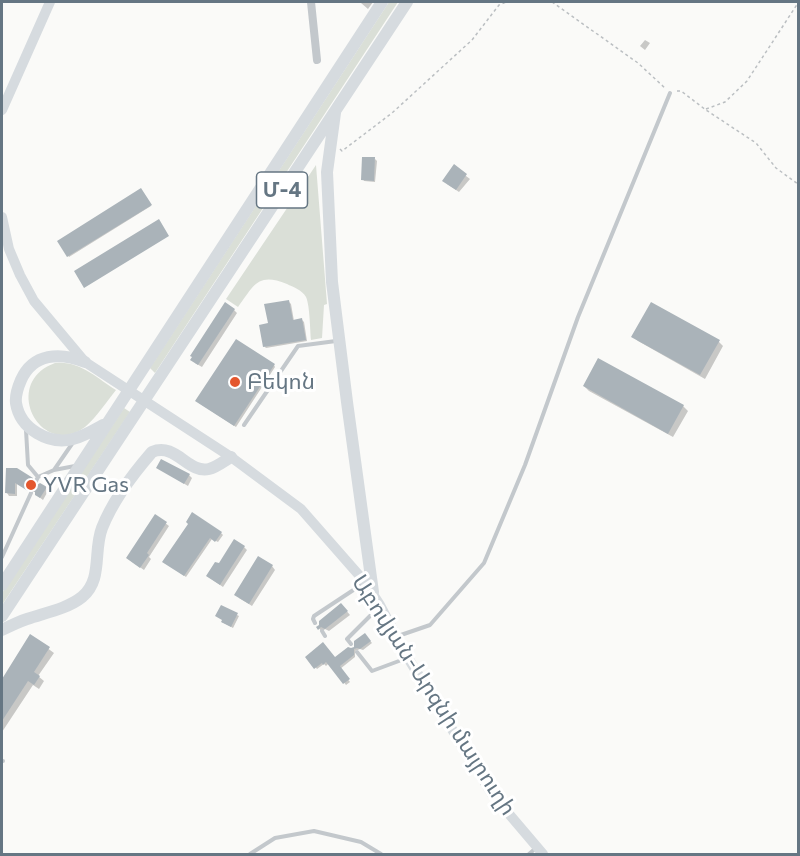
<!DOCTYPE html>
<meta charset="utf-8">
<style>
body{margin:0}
#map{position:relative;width:800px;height:856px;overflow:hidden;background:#fafaf8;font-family:Commissioner,sans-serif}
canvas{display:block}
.frame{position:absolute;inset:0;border:3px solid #657683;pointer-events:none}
</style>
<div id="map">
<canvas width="800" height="856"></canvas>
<div class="frame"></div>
</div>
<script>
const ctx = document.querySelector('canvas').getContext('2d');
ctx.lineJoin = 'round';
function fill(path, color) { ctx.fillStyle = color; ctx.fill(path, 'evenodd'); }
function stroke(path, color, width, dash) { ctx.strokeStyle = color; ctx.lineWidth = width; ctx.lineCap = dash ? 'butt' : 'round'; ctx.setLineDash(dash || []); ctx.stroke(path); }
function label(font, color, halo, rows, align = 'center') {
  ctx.font = font + ' Commissioner,"Noto Sans Armenian",sans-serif'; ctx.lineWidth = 6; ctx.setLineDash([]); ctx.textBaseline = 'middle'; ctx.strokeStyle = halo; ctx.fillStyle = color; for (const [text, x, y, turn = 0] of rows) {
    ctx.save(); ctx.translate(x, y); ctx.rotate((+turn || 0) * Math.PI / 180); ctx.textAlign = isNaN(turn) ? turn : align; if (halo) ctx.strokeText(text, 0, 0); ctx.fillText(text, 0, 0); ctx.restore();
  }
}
const green = new Path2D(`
 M389,2H398L155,373L150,368Z
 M316,165L327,304L324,305L322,338L311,340C310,330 310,306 306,297C302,290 293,287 287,284C257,272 254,286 238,307L226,299Z
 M55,363C79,360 97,378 116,390C107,401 96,418 85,427C41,460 0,383 55,363Z
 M124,408L130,412L2,605V593Z`);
const shadow = new Path2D(`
 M363,2H373L368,9L361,3Z
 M645,40L650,43L645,50L640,46Z
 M375,159L377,161L375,182L364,181L363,179Z
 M454,167L470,179L459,192L447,184Z
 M141,191L151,206L69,257L59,241Z
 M289,302L291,304L294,321L302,320L304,322L307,341L266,348L264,346L269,325Z
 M234,310L237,313L202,367L195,363Z
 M633,336L719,342L723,346L705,379L638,341Z
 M274,365L275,367L236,427L199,403Z
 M584,386L683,406L688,411L673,437L589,391Z
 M158,468L189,475L192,478L188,486Z
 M7,470L32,480L35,482L34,486L46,488L48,491L43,500L39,497L37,492H31L17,483V496H9L7,493Z
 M156,516L169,526L149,557L151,559L144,570L131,561Z
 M190,524L221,533L223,535L218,542L212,539L186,577L166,563Z
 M244,547L247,550L223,587L207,576L219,565Z
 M272,566L275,570L252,606L239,598Z
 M344,608L350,615L329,631L325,629L322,632L318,627Z
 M237,615L239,616L233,628L222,622Z
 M365,635L372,643L363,650L360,649L355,651V657L340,669L350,682L346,685L329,663L326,666L324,664L317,669L307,657L335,659L355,648Z
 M31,636L54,653L38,676L44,681L39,689L33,685L2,732V681Z`);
const building = new Path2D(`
 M362,157H375L374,181L361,180Z
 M454,164L467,174L456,190L442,181Z
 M141,188L152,205L67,257L57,241Z
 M159,219L169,236L84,288L74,271Z
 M289,300L293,320L302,318L306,340L263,347L259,325L268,323L264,304Z
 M225,302L235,309L198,365L190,360L192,357L190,356Z
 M651,302L720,340L700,375L631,337Z
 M236,339L275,364L234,426L195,401Z
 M598,358L684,405L668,434L583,386Z
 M161,459L190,474L184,484L156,468Z
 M6,468H17L33,478L32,482L34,484L37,485L40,483L47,487L40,498L35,495V492L33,490L30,489L28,491L15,483V494L5,493Z
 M192,512L222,532L215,542L210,538L184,576L162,562L188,524L186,522Z
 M155,514L167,522L147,553L149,555L140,568L126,558Z
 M234,539L245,546L220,585L206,576L215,562L219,563Z
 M258,556L273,565L249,604L234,595Z
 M341,603L348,611L325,629L321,627L318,630L316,627L319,625V621Z
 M221,605L238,613L231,627L221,622L222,620L215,616Z
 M365,633L371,641L360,649L357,648L354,649V655L340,666L350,679L343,684L326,662L323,665L322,663L314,669L305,657L323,642L335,657L348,647L351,648L354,647V641Z
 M30,634L50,647L34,672L40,676L34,685L28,681L2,721V679Z`);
const path = new Path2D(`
 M552,2L638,63L666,89
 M677,91H681L706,110L756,143L776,168L798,184
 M706,109L725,102L747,81L798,3
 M340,149L342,151L392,113L472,40L499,5L506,2`);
const service = new Path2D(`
 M244,425L298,346L336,341
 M26,430L28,465L38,477
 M54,470L75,466
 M36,481L38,477L54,470L74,441
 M2,557L31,493
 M315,623L313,619L314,616L364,583
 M322,631L325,636
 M398,636L430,625L484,563L525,465L578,317L670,93
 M351,644L347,639L380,606
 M357,652L372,671L407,658
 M2,761H3
 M250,854L275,838L314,831L361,842L381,854
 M529,854L536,848`);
const minor = new Path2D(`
 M311,2L317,60`);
const secondary = new Path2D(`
 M2,110L50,2
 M2,217L9,249L20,275L34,301L85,362L231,457L301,509L365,582L380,605L408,658L492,794L543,854`);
const trunk = new Path2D(`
 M335,113L327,172L332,282L347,402L373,592
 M85,362C60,352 33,353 21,380C18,387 15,395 16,403C20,429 49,445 73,439C84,436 94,430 103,425
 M2,585L382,2
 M2,616L407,2
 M2,630C10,626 18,622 27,619C44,613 67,609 82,597C103,580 93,551 102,528C113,500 132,475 152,452C176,442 188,474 209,469C217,467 224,461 231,457`);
const markers = [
 [235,382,6,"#e4572e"],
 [31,485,6,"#e4572e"]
];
const shields = [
 [282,190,51]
];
const shieldNames = [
 ["Մ-4",282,190]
];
const poiNames = [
 ["Բեկոն",247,382],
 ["YVR Gas",43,485]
];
const streetNames = [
 ["Աբովյան-Արզնի մայրուղի",434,695,57]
];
fill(green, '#dadfd7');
fill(shadow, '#0003');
fill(building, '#aab3b9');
stroke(path, '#bbbfc2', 1.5, [3, 3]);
stroke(service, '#c3c8cc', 4);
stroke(minor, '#c3c8cc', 8);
stroke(secondary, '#d6dbdf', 10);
stroke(trunk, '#d6dbdf', 12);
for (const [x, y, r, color] of markers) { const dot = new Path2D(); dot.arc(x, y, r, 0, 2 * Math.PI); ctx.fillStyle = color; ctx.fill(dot); stroke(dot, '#fff', 2); }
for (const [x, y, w] of shields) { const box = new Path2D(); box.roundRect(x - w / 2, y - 18, w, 36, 4.5); ctx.fillStyle = '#fff'; ctx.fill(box); stroke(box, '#657683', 1.5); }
label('bold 21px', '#657683', null, shieldNames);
label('22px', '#657683', '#fff', poiNames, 'left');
label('22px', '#657683', '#fff', streetNames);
</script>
